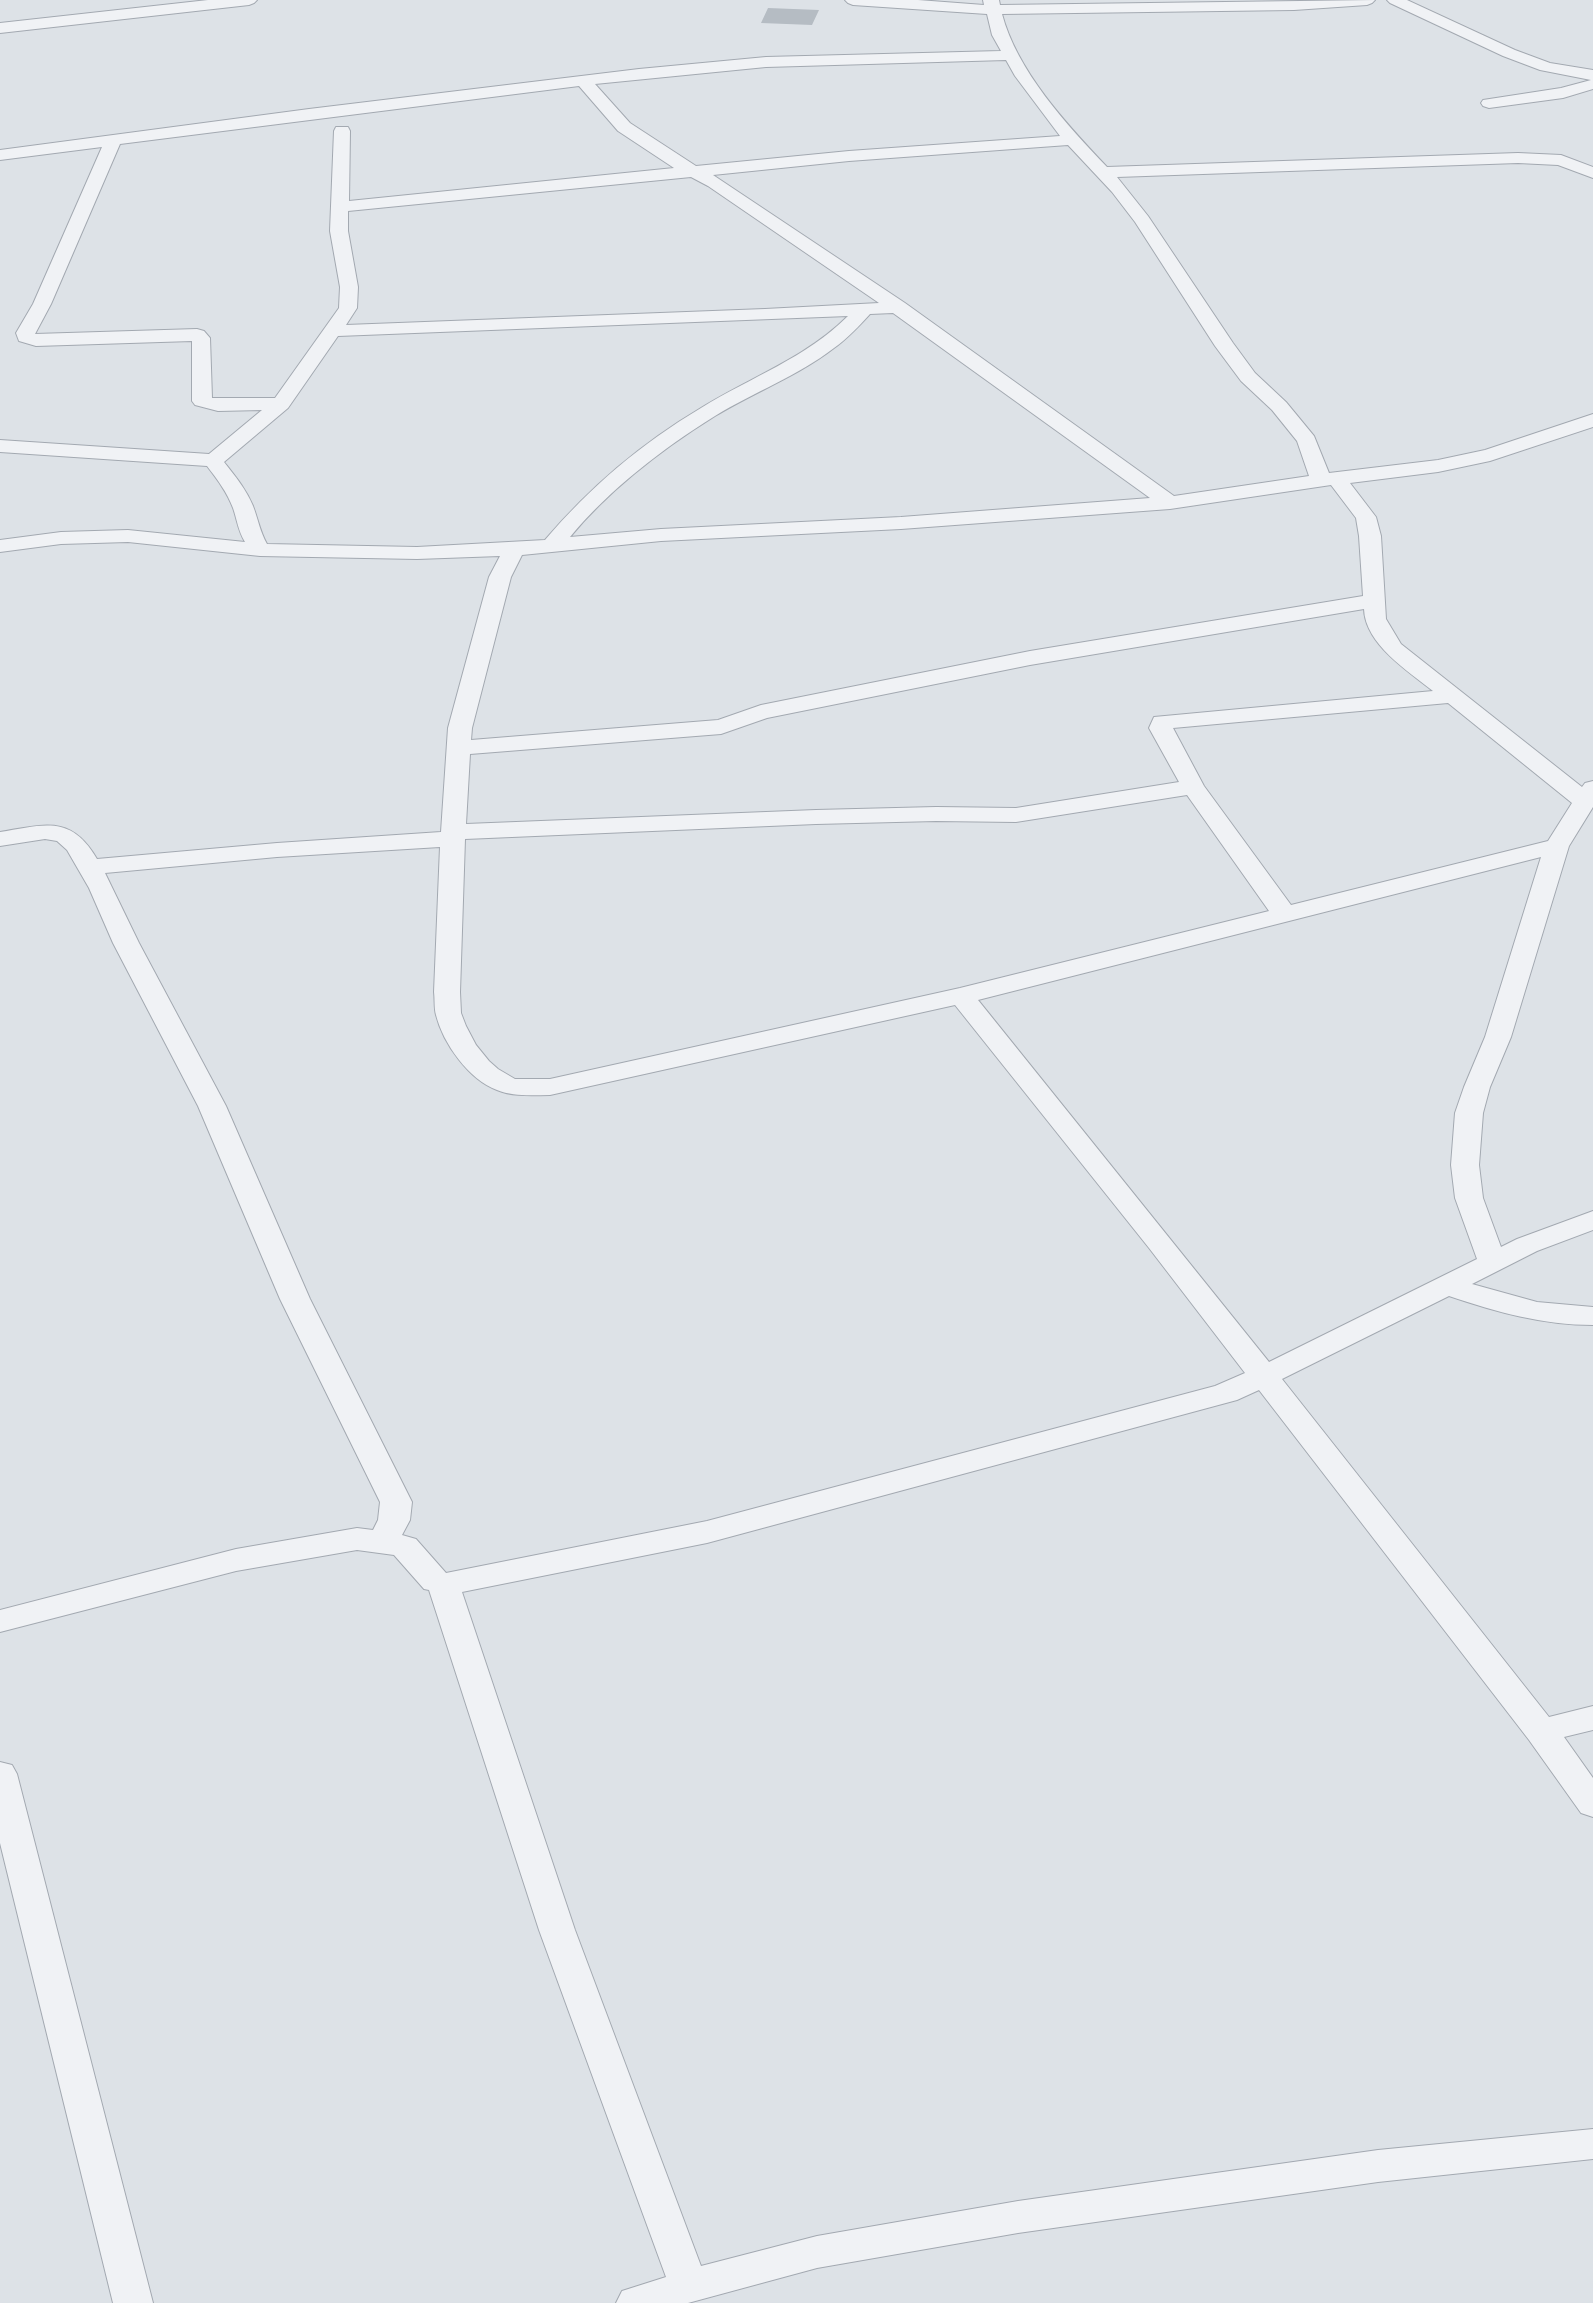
<!DOCTYPE html>
<style>
body{margin:0}
canvas{display:block;background:#dde2e7}
</style>
<canvas width="1593" height="2303"></canvas>
<script>
const ctx = document.querySelector('canvas').getContext('2d');
ctx.lineJoin = 'round';
function fill(path, color) { ctx.fillStyle = color; ctx.fill(path, 'evenodd'); }
function stroke(path, color, width, dash) { ctx.strokeStyle = color; ctx.lineWidth = width; ctx.lineCap = dash ? 'butt' : 'round'; ctx.setLineDash(dash || []); ctx.stroke(path); }
const building = new Path2D(`
 M768,8L819,10L812,25L761,23Z`);
const minor = new Path2D(`
 M208,0H257L254,3L249,5L0,33V23Z
 M845,0H918L984,5L983,0H999L1000,5L1375,0L1372,3L1367,5L1294,10L1002,14C1017,71 1067,125 1107,167L1518,153L1561,155L1593,167V178L1558,165L1518,163L1117,177L1148,216L1233,343L1255,373L1286,402L1314,436L1329,473L1438,460L1485,450L1593,414V427L1490,461L1438,472L1350,483L1376,517L1381,536L1386,619L1401,644L1582,787L1585,783L1593,781V807L1569,846L1511,1037L1490,1087L1483,1113L1479,1165L1483,1198L1501,1247L1517,1239L1593,1211V1230L1537,1251L1472,1284L1537,1302L1593,1307V1325C1543,1325 1496,1312 1449,1296L1282,1379L1549,1717L1593,1706V1730L1564,1737L1593,1778V1817L1581,1813L1529,1740L1259,1390L1237,1400L707,1543L462,1592L575,1930L701,2266L817,2236L1018,2201L1378,2150L1593,2129V2159L1378,2182L1018,2233L817,2268L688,2303H616L622,2291L666,2277L539,1930L429,1590L424,1589L394,1555L357,1550L236,1571L0,1632V1610L236,1549L357,1528L373,1530L378,1520L380,1502L280,1299L198,1106L113,943L89,888L67,850L57,841L45,839L0,846V832C44,825 71,814 97,859L277,843L441,832L448,728L489,577L500,556L417,559L260,556L128,542L61,544L0,552V540L61,532L128,530L245,542C238,531 237,519 233,508C227,492 217,479 207,466L0,452V440L209,454L262,410L218,411L195,405L192,401V341L36,346L19,341L16,333L33,304L102,147L0,160V150L309,109L639,69L766,57L1001,51L992,35L987,14L853,5L848,3ZM1006,60L1015,76L1060,136L849,151L696,166L630,123L595,84L766,67ZM579,86L618,131L674,168L349,201L350,131L348,127H336L334,131L330,231L340,287L339,308L275,398H212L210,338L204,331L197,329L35,334L51,304L120,144ZM1068,145L1112,192L1135,222L1215,346L1241,381L1272,410L1297,441L1309,476L1174,496L905,303L713,175L849,161ZM691,177L708,186L879,303L765,309L346,325L357,308L358,287L348,231V211ZM893,313L1150,498L901,517L661,529L570,537C610,489 662,449 715,416C754,392 798,376 834,348C848,338 859,326 870,314ZM848,316C806,358 751,377 701,408C642,443 590,487 545,540L417,547L267,544C260,532 258,519 253,506C246,489 235,476 224,462L288,408L338,336ZM1331,485L1356,518L1359,536L1363,596L1030,651L761,705L718,720L471,740L472,728L511,577L522,555L661,541L901,529L1170,509ZM1364,609C1365,644 1408,671 1433,691L1154,717L1149,728L1179,782L1016,808L936,807L816,810L466,824L470,754L721,734L767,718L1030,665ZM1448,703L1572,803L1548,841L1291,905L1204,786L1173,728ZM1187,795L1269,911L960,988L550,1079H515L498,1069L489,1061L476,1045L466,1026L461,1013L460,992L465,839L816,824L936,821L1016,822ZM440,847L434,992C435,1000 434,1008 436,1015C443,1043 469,1080 497,1090C514,1097 532,1095 550,1095L955,1005L1149,1248L1245,1373L1215,1386L707,1521L446,1573L416,1539L402,1535L410,1520L412,1502L310,1299L226,1106L139,943L105,873L277,857ZM1541,857L1485,1037L1464,1087L1455,1113L1451,1165L1455,1198L1477,1259L1269,1362L978,1000Z
 M1387,0H1407L1515,50L1550,63L1593,70V89L1563,98L1489,108L1483,106L1481,103L1483,100L1561,88L1591,80L1540,70L1503,56L1390,3Z
 M0,1762L12,1765L17,1774L153,2303H113L0,1843Z`);
fill(building, '#b5bcc3');
stroke(minor, '#a3a9b1', 2);
fill(minor, '#f0f2f5');
</script>
